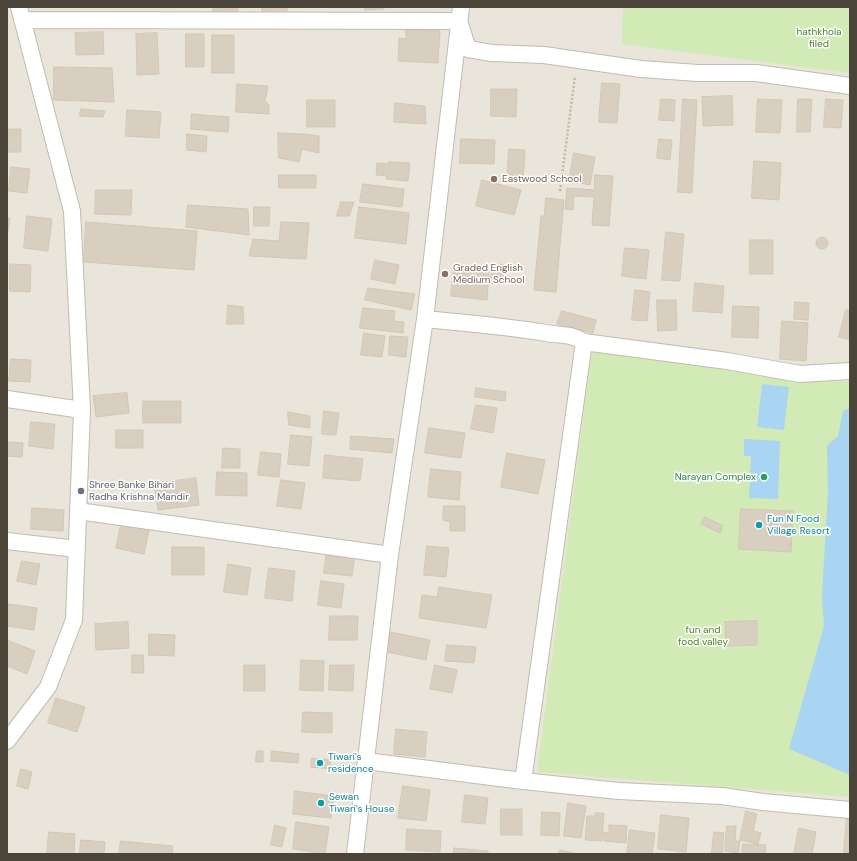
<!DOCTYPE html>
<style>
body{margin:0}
#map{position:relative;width:857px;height:861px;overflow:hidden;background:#f6f3ec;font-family:"DM Sans",sans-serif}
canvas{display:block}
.frame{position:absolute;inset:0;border:8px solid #4b4439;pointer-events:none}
</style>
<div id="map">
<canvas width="857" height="861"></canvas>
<div class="frame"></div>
</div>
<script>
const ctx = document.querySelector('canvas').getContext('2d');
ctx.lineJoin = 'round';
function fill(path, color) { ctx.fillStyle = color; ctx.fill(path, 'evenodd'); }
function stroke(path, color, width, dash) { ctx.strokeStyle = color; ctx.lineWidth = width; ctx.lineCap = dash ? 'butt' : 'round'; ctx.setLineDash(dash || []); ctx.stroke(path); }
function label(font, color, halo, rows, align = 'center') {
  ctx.font = font + ' "DM Sans",sans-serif'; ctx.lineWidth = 3; ctx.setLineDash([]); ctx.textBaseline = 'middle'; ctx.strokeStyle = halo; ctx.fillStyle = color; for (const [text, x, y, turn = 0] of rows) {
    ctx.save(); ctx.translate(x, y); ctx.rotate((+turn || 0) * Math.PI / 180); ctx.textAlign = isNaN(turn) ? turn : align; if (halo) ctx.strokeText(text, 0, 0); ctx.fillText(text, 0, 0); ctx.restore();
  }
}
const residential = new Path2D(`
 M7,7H850V854H7Z`);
const green = new Path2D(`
 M623,7H850V73L622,44Z
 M592,351L720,368L803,382L850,381V797L537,772Z`);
const water = new Path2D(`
 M762,384L789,387L784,430L757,427Z
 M850,408V775L789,749L824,626L822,596L828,491L827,446L838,436L843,411Z
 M744,439L780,441L778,499L749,498L751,456H744Z`);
const building = new Path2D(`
 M213,7H238V12H213Z
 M262,7H287V11H262Z
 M365,7H384V9L365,10Z
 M406,30L440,31L438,63L398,61L399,38L406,39Z
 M103,32L104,54L76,55L75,33Z
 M157,33L159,74L137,75L136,34Z
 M186,34H204V67H186Z
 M212,35H234V73H212Z
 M54,67L112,68L114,102L54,100Z
 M602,83L620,84L617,123L599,122Z
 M237,84L268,86L265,101L269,105V114L236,112Z
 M491,89H517L516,117L491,116Z
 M732,96L733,125L703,126L702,97Z
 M661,99L675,100L674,121L659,120Z
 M683,99L697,100L692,193L678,192Z
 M758,99L782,100L780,133L756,132Z
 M798,99H812L810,132H797Z
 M826,99L843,100L841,128L824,127Z
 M307,100H335V127H307Z
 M395,103L425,106L426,124L394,122Z
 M81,109L105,111L103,117L80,116Z
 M127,110L161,112L159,138L126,136Z
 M192,114L229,117L228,132L191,129Z
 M7,129H21V152H7Z
 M278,133L304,134L319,136V153L302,149L299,162L279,158Z
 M187,134L207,136L206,152L187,150Z
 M461,139L495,140L494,164L460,163Z
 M659,139L672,140L670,160L657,158Z
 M509,149L525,150L523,182L507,181Z
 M574,153L595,157L590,185L569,181Z
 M754,161L781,163L779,200L752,198Z
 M389,162L410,163L408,181L386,179L387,176L376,175L377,163L388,164Z
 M11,167L30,169L27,193L9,191Z
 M279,175H316V188H279Z
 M595,175L613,176L609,226L592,225L594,197L574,196L573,210L565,209L567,188L594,190Z
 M482,180L521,190L514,215L476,206Z
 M363,184L404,189L402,207L360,202Z
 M96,190H132L131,215L95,214Z
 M546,198L564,200L556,292L534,290L541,216H544Z
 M341,202H354L349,216H337Z
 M188,205L248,209L249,235L186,227Z
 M254,207H270L269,226H254Z
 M359,207L409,213L406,244L355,238Z
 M27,216L52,219L48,251L24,248Z
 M7,218H10L7,236Z
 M86,222L197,231L194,270L84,262Z
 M281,222L309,223L306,259L249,256L253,239L279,241Z
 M666,232L684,234L680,281L662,280Z
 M816 243a6 6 0 1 1 12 0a6 6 0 1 1-12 0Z
 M750,240H773V274H750Z
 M625,248L649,250L646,279L622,276Z
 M375,260L399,265L395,284L371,279Z
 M10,264L31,265L30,292L10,291Z
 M492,264L507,265L506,284L491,283Z
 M454,267L489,271L487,300L451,296Z
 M695,283L724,286L722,313L693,311Z
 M368,288L415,294L411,310L365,300Z
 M635,290L650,292L647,321L632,320Z
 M657,300H676L677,330L658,331Z
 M795,302L809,303L808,320L794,319Z
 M228,305L243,307L244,324H227Z
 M733,306L759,307L758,338L732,337Z
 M363,308L395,311L394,321L404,322L403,333L360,328Z
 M846,310L850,311V340L839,337Z
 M562,311L596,320L593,333L557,324Z
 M782,321L808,323L806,361L780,359Z
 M364,333L385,336L382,357L361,355Z
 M390,336L408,337L406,357L389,355Z
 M11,359L31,360L30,382L9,381Z
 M476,388L506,392L505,401L475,397Z
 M127,393L129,413L96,417L93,396Z
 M143,401H181V423H143Z
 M476,405L497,408L493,433L471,429Z
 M324,411L339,413L336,435L322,434Z
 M288,412L310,416V428L289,425Z
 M31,422L55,424L53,449L29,446Z
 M429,428L465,433L461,458L425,453Z
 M116,430H143V448H116Z
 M291,435L312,437L309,466L288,464Z
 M351,436L394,439L392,453L350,449Z
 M7,442L23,443L22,457L7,456Z
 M223,448L240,449V468H222Z
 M261,452L281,454L279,477L258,475Z
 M507,453L545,460L538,494L501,487Z
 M325,455L363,459L360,481L323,478Z
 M431,469L461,472L459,500L428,497Z
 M217,472L247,473V496L216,495Z
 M196,478L199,505L158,510L154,484Z
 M281,480L305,483L301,509L277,506Z
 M444,506H465V531H450V522L443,520Z
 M32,508L64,510L63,531L31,529Z
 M741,509L793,511L791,552L739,549Z
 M705,517L723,526L720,533L701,524Z
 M121,525L149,530L144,554L116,548Z
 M427,546L449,548L446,577L424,575Z
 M172,547H204V575H172Z
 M327,551L355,554L352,576L324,573Z
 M22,561L40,564L36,585L17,581Z
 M228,564L251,568L247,595L224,592Z
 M269,568L295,571L292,601L265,598Z
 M321,581L344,584L341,608L318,605Z
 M439,587L492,595L486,628L419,618L422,595L437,597Z
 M9,604L37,608L34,630L7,626Z
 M330,616H358L357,640H329Z
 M757,621V645L726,646L725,622Z
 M128,622L129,648L96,650L95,624Z
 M390,632L430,640L426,660L387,652Z
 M149,634L175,635L174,656L149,655Z
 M7,640L35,651L27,674L7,666Z
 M447,645L476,647L474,663L445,661Z
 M132,655H143L144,673H132Z
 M301,660L324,661L323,691L300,690Z
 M244,665H265V691H244Z
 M330,665H354L353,691L329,690Z
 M435,665L457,670L452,693L430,689Z
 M56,698L85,707L77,732L48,723Z
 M303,712L332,713V733L302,732Z
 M396,729L427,732L425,757L394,754Z
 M257,751H263V762H256Z
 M272,751L299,754L298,763L271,761Z
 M312,758L331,760L330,769L311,767Z
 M21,769L32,772L28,789L17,786Z
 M403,786L430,790L426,821L398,818Z
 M295,791L334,796L331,818L293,814Z
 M465,795L488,798L485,824L462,822Z
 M568,803L586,806L581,838L564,836Z
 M501,809H522V835H501Z
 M746,811L757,814L753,831L761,833L758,844L740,840Z
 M542,812L560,813L559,836L541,835Z
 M595,813H604L602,841L585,840L587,816H595Z
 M661,815L689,818L686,852L658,849Z
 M847,817H850V853L844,852Z
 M296,822L329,827L325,854L293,849Z
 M275,825L286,828L282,847L271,845Z
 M609,825L627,826L626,843L604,841V832L609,833Z
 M727,826H736L735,841H740L738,853L725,851Z
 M799,828L816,832L812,854H794Z
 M407,829L441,831L440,852L406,850Z
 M630,830L655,833L652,854H627Z
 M49,832L75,834L74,854H47Z
 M714,832L724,833L722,854L712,853Z
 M81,840L105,842L104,854H80Z
 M121,841L173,846L172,854H119Z
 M743,844L766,845L765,854H742Z
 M454,848L488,851V854H454Z
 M560,850L575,853L574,854H559Z`);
const path = new Path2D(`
 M560,191L575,76`);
const street = new Path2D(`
 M22,20L459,21L468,49L492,53L544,55L641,69L698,73H756L850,86
 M425,319C465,323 506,326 546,333C562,336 570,333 584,342L727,361L800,374L850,371
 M7,399L82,410
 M78,511L390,555
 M7,541L77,549
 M7,741L48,687L74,620L82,410L72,211L19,7
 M366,761L523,781L619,791L722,796L763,802L850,810
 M523,781L584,342
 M355,854L390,555L425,319L461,7`);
const markers = [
 [494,179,4,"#8d6e63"],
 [445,274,4,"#8d6e63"],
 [764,477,4,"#2e9e5b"],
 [81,491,4,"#6b7280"],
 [759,525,4,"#0f9aa8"],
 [320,763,4,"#0f9aa8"],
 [321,803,4,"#0f9aa8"]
];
const parkNames = [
 ["hathkhola",819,32],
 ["filed",819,44],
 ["fun and",703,630],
 ["food valley",703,642]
];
const educationNames = [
 ["Eastwood School",502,179],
 ["Graded English",453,268],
 ["Medium School",453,280]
];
const leisureNames = [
 ["Narayan Complex",756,477]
];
const worshipNames = [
 ["Shree Banke Bihari",89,485],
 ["Radha Krishna Mandir",89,497]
];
const cultureNames = [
 ["Fun N Food",767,519],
 ["Village Resort",767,531],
 ["Tiwari's",328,757],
 ["residence",328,769],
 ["Sewan",329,797],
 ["Tiwari's House",329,809]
];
fill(residential, '#eae5da');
fill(green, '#d2eab5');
fill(water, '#a9d4f2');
fill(building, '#d8cfc1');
stroke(building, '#d3c7b4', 1);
stroke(street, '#c2bbae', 18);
stroke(path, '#c4b79f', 2.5, [2, 2]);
stroke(street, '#fff', 16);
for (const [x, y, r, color] of markers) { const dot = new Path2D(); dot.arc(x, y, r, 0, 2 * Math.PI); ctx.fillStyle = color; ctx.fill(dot); stroke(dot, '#fff', 1.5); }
label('10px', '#4a7f2a', '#fff', parkNames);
label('10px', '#785e54', '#fff', educationNames, 'left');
label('10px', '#27864d', '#fff', leisureNames, 'right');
label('10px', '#5b616d', '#fff', worshipNames, 'left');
label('10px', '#0d838f', '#fff', cultureNames, 'left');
</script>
